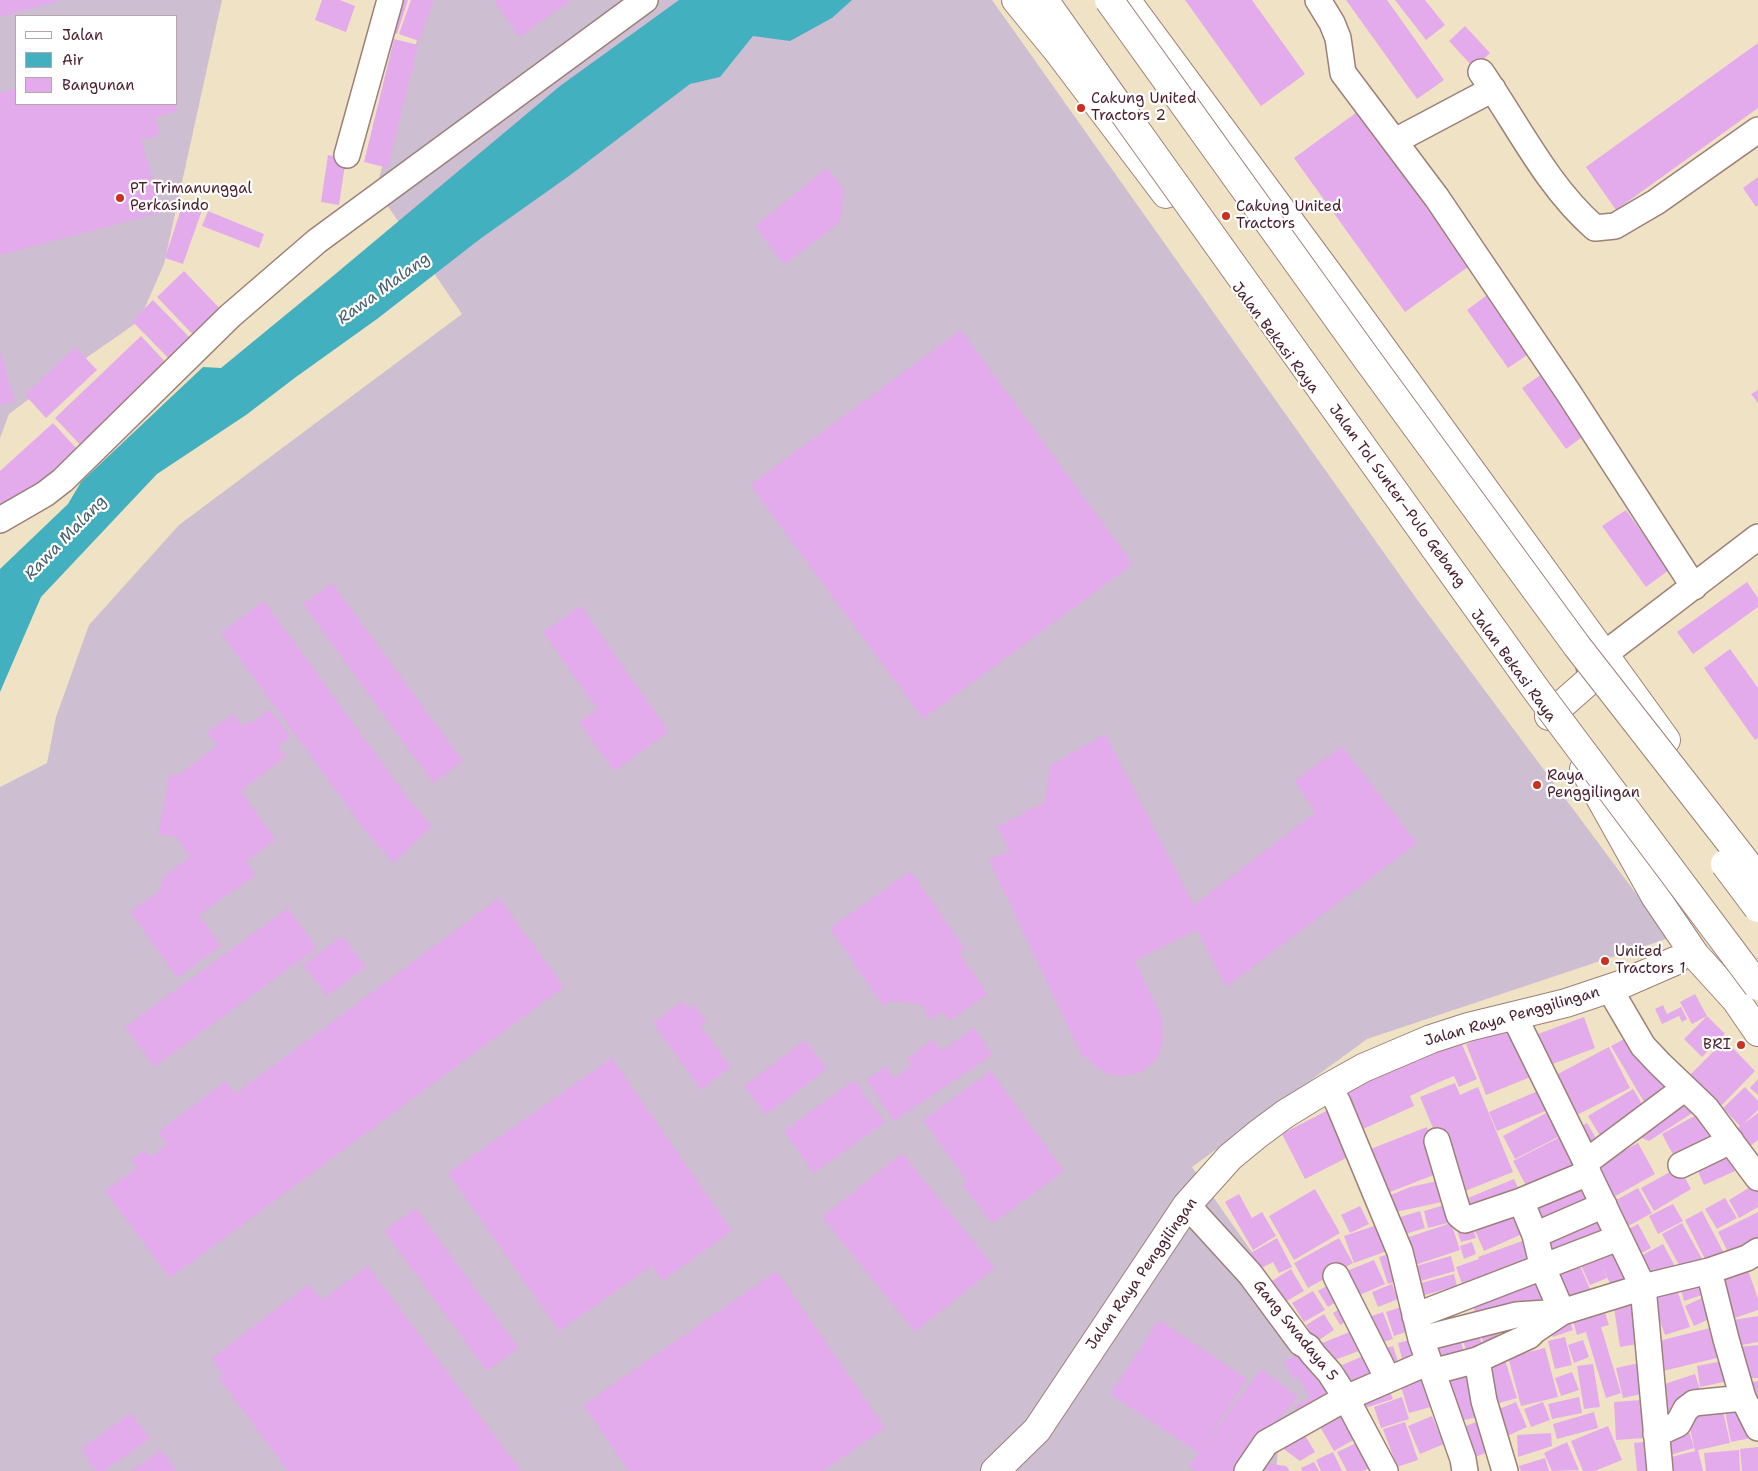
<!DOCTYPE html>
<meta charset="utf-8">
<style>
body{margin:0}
#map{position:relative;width:1758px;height:1471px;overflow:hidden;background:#f0e2c4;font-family:"Shantell Sans",sans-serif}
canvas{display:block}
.legend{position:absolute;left:15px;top:15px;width:162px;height:90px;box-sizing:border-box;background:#fff;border:1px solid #b7a5aa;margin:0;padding:6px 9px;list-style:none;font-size:15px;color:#4a1f2b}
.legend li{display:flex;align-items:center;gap:10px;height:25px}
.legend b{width:25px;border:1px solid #b7a5aa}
</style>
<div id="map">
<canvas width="1758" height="1471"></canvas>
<ul class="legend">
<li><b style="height:6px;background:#fff"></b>Jalan</li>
<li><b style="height:14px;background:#43b0c0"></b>Air</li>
<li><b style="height:14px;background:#e4abec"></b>Bangunan</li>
</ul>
</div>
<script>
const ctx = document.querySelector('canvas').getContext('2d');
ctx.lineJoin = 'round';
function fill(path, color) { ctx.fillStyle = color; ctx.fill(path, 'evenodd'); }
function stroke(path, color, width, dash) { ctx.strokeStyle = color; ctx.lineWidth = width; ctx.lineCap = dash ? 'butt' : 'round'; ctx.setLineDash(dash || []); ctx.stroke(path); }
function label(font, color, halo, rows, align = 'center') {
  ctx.font = font + ' "Shantell Sans",sans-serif'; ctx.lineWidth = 4.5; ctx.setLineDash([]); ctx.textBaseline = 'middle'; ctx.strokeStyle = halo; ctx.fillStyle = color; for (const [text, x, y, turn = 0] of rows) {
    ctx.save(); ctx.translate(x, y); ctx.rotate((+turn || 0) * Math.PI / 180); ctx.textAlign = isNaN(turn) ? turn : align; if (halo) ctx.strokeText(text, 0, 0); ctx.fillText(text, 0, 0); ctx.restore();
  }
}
const industrial = new Path2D(`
 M0,0H222L164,264L139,321L49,384L9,414L0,438ZM16,16H176V104H16Z
 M428,0H992L1416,598L1669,938L1367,1039L1192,1167L1352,1394L1279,1439L1276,1471H0V787L47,763L56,717L89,625L179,525L462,314L376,189Z`);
const water = new Path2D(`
 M679,0H852L832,18L790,41L753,36L720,77L690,84L569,176L480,239L377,319L296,377L246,415L157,474L41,597L0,692V569L68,504L81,482L203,367L221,368L333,276L560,86Z`);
const building = new Path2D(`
 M0,0H59V1L0,17Z
 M322,0H340L355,6L346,32L315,20Z
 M398,0H408L397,34L390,30Z
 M411,0H434L419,41L399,34Z
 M494,0H572L519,37Z
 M1185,0H1252L1305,74L1261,106Z
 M1346,0H1387L1444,80L1417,99Z
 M1395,0H1425L1445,25L1426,40Z
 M1465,26L1490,53L1474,68L1449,41Z
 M394,39L418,45L388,168L364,162Z
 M1758,43V108L1616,210L1586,167Z
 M16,88V104H175L177,111L155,117L160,135L141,140L162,212L0,255V93Z
 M1364,107L1475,262L1405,312L1294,158Z
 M328,155L346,158L339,205L321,202Z
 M827,168L844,189L840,222L784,265L755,226Z
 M1758,177V205L1756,207L1743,188Z
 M183,203L202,210L183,264L165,258Z
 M208,211L264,234L259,248L202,226Z
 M184,271L224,313L197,339L157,297Z
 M1491,292L1533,351L1508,368L1467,310Z
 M153,300L194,342L173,363L132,321Z
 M961,330L1133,564L923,719L750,485Z
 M141,336L171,368L85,450L55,418Z
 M75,347L97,370L46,418L25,395Z
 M0,350L15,401L0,405Z
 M1546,371L1589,432L1566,449L1522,388Z
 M1758,390V403L1751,394Z
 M53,423L78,450L9,513L0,503V471Z
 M1626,510L1669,570L1646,587L1602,526Z
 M1747,582L1758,598V607L1693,654L1677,632Z
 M332,583L463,761L433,783L303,604Z
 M264,601L410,801L432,826L394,863L367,833L221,633Z
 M581,606L669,732L614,771L579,722L597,709L543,632Z
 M1730,649L1758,688V738L1755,740L1704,668Z
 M269,709L291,736L278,747L286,756L241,791L276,840L246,861L256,875L199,915L221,946L177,978L130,911L159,892L164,876L190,857L176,837L158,834L170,774L179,775L217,746L207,732L234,714L242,727L250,721L252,723Z
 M1105,734L1194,905L1316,812L1294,781L1342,746L1417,843L1226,987L1197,930L1135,961L1163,1020L1161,1021L1163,1031L1162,1048L1154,1062L1141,1072L1125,1076L1108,1074L1094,1066L1087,1056L1083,1058L989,860L1010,850L997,827L1045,802L1050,766Z
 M911,871L965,949L959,953L988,994L949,1021L943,1012L930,1020L921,1004L891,1001L883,1006L830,928Z
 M499,898L564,987L170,1278L105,1191L137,1168L131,1160L145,1150L151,1157L167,1145L158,1132L226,1081L235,1094Z
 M288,908L317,948L154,1067L125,1027Z
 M342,936L366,967L327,996L303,965Z
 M1695,994L1707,1016L1692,1024L1680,1002Z
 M683,1001L688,1008L693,1004L707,1022L701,1026L731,1067L701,1090L653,1023Z
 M1663,1005L1667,1014L1681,1007L1687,1019L1682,1022L1679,1016L1662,1024L1655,1009Z
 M1707,1016L1725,1034L1702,1057L1684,1039Z
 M1584,1017L1595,1048L1542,1068L1530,1037Z
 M1513,1025L1533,1076L1486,1095L1466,1044Z
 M974,1028L992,1055L894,1121L866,1080L886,1066L894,1078L912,1065L907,1058L933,1040L941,1051Z
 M1630,1036L1674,1090L1647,1107L1611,1046Z
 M805,1040L827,1069L766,1115L744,1086Z
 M1460,1040L1477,1079L1459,1087L1454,1076L1437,1083L1410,1096L1414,1106L1363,1129L1343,1085Z
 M1725,1040L1755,1071L1721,1106L1690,1075Z
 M1609,1047L1630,1088L1575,1116L1554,1076Z
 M612,1058L732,1231L662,1281L652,1266L559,1331L448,1173Z
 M991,1071L1064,1171L992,1224L962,1184L966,1180L923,1120Z
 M1758,1079V1095L1750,1088Z
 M854,1080L885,1122L814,1173L784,1131Z
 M1455,1083L1460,1095L1478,1087L1513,1172L1460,1193L1420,1097Z
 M1547,1087L1555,1107L1497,1131L1489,1112Z
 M1745,1087L1758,1101V1110L1743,1124L1758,1113V1140L1750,1146L1737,1129L1740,1126L1723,1108Z
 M1633,1089L1647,1112L1602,1139L1588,1116Z
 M1688,1095L1697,1110L1649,1141L1628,1132Z
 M1330,1109L1354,1154L1305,1179L1282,1134Z
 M1552,1110L1564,1134L1515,1159L1503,1136Z
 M1698,1114L1715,1144L1678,1164L1662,1134Z
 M1587,1123L1597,1140L1583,1148L1573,1131Z
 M1427,1127L1444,1171L1385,1194L1368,1150Z
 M1568,1133L1582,1160L1528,1189L1513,1161Z
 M1638,1143L1655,1174L1612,1198L1595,1167Z
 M1725,1149L1735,1171L1704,1185L1694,1162Z
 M902,1153L995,1268L915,1332L822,1217Z
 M1679,1167L1691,1189L1654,1211L1641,1188Z
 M1447,1179L1451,1200L1391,1213L1386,1197L1410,1187Z
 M1514,1179L1521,1194L1469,1215L1463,1200Z
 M1581,1180L1591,1200L1537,1226L1526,1205Z
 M1755,1184L1758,1188V1207L1739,1218L1729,1200Z
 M1638,1188L1652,1213L1621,1230L1607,1205Z
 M1315,1189L1340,1233L1294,1260L1269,1216Z
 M1239,1194L1252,1218L1262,1212L1276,1236L1253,1250L1225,1202Z
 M1725,1198L1737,1218L1717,1229L1705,1209Z
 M1451,1203L1456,1221L1428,1228L1424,1211Z
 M1520,1203L1531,1230L1484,1251L1472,1224Z
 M1673,1204L1683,1221L1658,1234L1649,1216Z
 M1360,1206L1369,1224L1350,1233L1341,1215Z
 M416,1208L519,1348L487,1371L384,1231Z
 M1420,1211L1425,1228L1399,1236L1394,1219Z
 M1702,1211L1727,1259L1709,1267L1685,1220Z
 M1758,1212V1244L1731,1258L1718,1232Z
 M1601,1213L1611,1238L1551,1263L1541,1238Z
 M1470,1220L1476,1238L1461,1242L1455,1224Z
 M1386,1222L1395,1248L1354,1263L1344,1236Z
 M1451,1223L1460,1250L1409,1267L1400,1240Z
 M1682,1223L1705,1264L1685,1276L1662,1234Z
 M1638,1224L1651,1248L1632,1258L1619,1234Z
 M1277,1238L1292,1267L1279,1273L1273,1262L1256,1271L1247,1255Z
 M1339,1238L1353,1263L1308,1288L1294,1263Z
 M1528,1239L1538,1264L1464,1289L1456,1267L1479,1259L1478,1257Z
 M1472,1242L1476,1254L1464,1259L1460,1246Z
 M1618,1242L1638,1283L1615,1294L1601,1264L1607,1278L1590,1285L1578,1259Z
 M1663,1244L1677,1270L1649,1285L1635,1259Z
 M1396,1252L1404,1279L1388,1284L1379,1257Z
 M1451,1256L1455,1271L1414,1283L1409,1268Z
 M1577,1259L1593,1296L1562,1309L1547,1272Z
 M1374,1260L1385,1284L1353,1298L1339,1274Z
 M368,1266L521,1471H288L219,1378L223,1374L211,1359L309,1284L322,1300Z
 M1747,1267L1758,1299V1310L1732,1319L1718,1278Z
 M1291,1269L1304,1291L1280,1305L1267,1284Z
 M777,1271L885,1428L823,1471H629L583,1405Z
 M1454,1274L1457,1286L1418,1297L1414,1285Z
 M1540,1277L1551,1305L1478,1319L1470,1300Z
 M1335,1281L1344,1297L1328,1307L1318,1291Z
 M1708,1281L1711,1292L1684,1301L1681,1290Z
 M1392,1284L1398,1299L1378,1307L1372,1292Z
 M1677,1290L1690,1327L1665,1335L1652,1299Z
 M1313,1291L1325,1310L1304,1322L1292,1303Z
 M1708,1295L1718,1315L1694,1326L1685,1306Z
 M1637,1298L1643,1343L1620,1347L1613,1301Z
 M1601,1301L1609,1325L1601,1327L1621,1393L1606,1398L1586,1332L1577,1335L1570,1311Z
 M1407,1305L1415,1329L1394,1336L1386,1312Z
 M1344,1306L1351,1319L1340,1325L1333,1313Z
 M1383,1312L1393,1339L1372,1345L1363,1319Z
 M1324,1314L1334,1330L1316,1342L1306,1325Z
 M1568,1315L1573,1330L1553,1337L1547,1323Z
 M1758,1316V1342L1731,1347L1727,1321Z
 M1159,1320L1247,1379L1201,1450L1261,1369L1297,1396L1241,1471H1195L1189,1466L1199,1453L1110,1394Z
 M1494,1324L1502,1344L1486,1350L1479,1330Z
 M1718,1326L1725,1356L1659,1372L1651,1343Z
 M1476,1327L1485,1352L1469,1358L1460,1333Z
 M1360,1328L1367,1348L1332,1361L1322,1343Z
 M1458,1332L1466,1359L1434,1369L1426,1341Z
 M1565,1337L1572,1365L1555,1369L1548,1341Z
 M1418,1338L1424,1361L1404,1366L1398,1343Z
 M1583,1340L1589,1357L1574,1363L1568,1345Z
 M1758,1345V1378L1743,1379L1739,1347Z
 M1393,1346L1401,1371L1380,1350Z
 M1545,1348L1558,1397L1521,1406L1508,1357Z
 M1306,1349L1336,1397L1301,1419L1293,1407L1310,1397L1298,1377L1294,1379L1284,1362Z
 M1368,1354L1378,1377L1352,1388L1342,1365Z
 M1505,1360L1517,1398L1496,1404L1484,1367Z
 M1728,1360L1733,1380L1700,1387L1697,1366Z
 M1639,1363L1646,1393L1623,1398L1616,1368Z
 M1593,1364L1600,1407L1584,1409L1577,1366Z
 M1466,1368L1478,1417L1455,1422L1443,1374Z
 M1428,1371L1438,1405L1409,1413L1399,1380Z
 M1572,1372L1579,1390L1561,1396L1555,1378Z
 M1695,1374L1703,1399L1661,1413L1653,1388Z
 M1758,1381V1399L1747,1401L1744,1383Z
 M1388,1386L1393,1399L1362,1409L1358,1396Z
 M1402,1397L1409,1419L1381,1428L1374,1407Z
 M1579,1397L1582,1413L1552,1419L1548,1404Z
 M1642,1400L1644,1438L1616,1440L1614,1402Z
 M1516,1402L1527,1427L1505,1437L1494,1411Z
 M1543,1402L1550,1420L1531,1427L1524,1409Z
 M1721,1402L1730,1443L1698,1450L1703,1471H1674L1671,1457L1695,1451L1686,1411Z
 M1744,1402L1751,1438L1731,1442L1724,1406Z
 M1594,1412L1598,1428L1557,1439L1553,1424Z
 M131,1413L150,1439L104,1471H96L81,1449Z
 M1340,1413L1355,1439L1334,1451L1315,1418Z
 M1432,1416L1444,1444L1420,1454L1408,1426Z
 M1484,1419L1496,1449L1470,1459L1458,1429Z
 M1405,1422L1418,1460L1397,1467L1383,1429Z
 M1687,1424L1694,1448L1663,1457L1657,1436Z
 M1608,1426L1622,1460L1595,1471H1583L1571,1441Z
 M1303,1432L1315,1452L1300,1461L1277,1444Z
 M1551,1433L1552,1446L1518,1457L1517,1435Z
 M1363,1440L1375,1465L1363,1471H1347L1337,1452Z
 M1655,1441L1658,1471H1637L1634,1443Z
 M1567,1442L1579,1470L1552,1471L1544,1453Z
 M1758,1447V1471H1742L1740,1449Z
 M162,1450L176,1470L175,1471H131Z
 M1739,1450L1740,1471H1706L1704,1453Z
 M1333,1452L1342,1471H1321L1316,1460Z
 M1545,1458L1549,1471H1521L1519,1466Z
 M1314,1462L1319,1471H1302L1301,1468Z
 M1266,1463L1286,1466L1290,1471H1265Z`);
const minor = new Path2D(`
 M1318,0L1332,23L1338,38L1343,73L1437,198L1568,392L1694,587
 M1481,72C1518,125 1546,185 1595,228L1615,226L1656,202L1758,130
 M1395,141L1493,89
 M347,155L390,0
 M0,520L45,494L63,480L230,316L317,241L645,0
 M1589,666L1758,537
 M1609,988L1643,1046L1660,1064L1706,1108L1758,1178
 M1514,1016L1586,1162L1588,1173L1643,1287L1660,1471
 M1329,1087L1338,1103L1400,1252L1421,1339L1463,1459L1465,1471
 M1437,1141L1459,1215L1465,1220L1521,1201L1588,1173
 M1586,1162L1685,1088
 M1681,1165L1731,1141
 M1187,1205L1250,1274L1301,1343L1308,1347L1313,1354L1330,1373L1346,1398L1385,1471
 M1535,1235L1604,1205
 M1709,1271L1726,1339L1743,1398L1758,1428
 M1336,1276L1388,1379
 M1415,1316L1618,1238
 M1421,1339L1516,1315L1562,1312L1643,1287L1709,1271L1747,1258L1758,1251
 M1477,1360L1484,1401L1505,1471
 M1432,1372L1477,1360L1529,1336L1535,1330L1562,1312L1543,1268L1535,1235L1521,1201
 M1656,1434L1678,1424L1686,1409L1694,1403L1743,1398
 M1247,1471L1266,1443L1346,1398L1429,1362`);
const tertiary = new Path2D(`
 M1126,0L1333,280L1666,740
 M995,1471L1037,1430L1187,1205L1230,1157L1258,1134L1285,1114L1329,1087L1363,1068L1431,1039L1468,1027L1566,1003L1620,985L1675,961`);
const trunk = new Path2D(`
 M1016,0L1057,50L1166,194
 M1549,716L1591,679
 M1584,769L1655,896L1695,955L1736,1000L1758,1032`);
const motorway = new Path2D(`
 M1044,0L1121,109`);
const motorwayBridge = new Path2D(`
 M1109,0L1367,359L1577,646L1758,878
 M1121,109L1537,691L1758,986
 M1725,864L1758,908`);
const markers = [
 [1081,108,5,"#c8321e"],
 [120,198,5,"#c8321e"],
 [1226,216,5,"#c8321e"],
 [1537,785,5,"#c8321e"],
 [1605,961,5,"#c8321e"],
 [1741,1045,5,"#c8321e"]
];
const poiNames = [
 ["Cakung United",1091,99],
 ["Tractors 2",1091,116],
 ["PT Trimanunggal",130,189],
 ["Perkasindo",130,206],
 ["Cakung United",1236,207],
 ["Tractors",1236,224],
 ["Raya",1547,776],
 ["Penggilingan",1547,793],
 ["United",1615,952],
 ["Tractors 1",1615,969],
 ["BRI",1731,1045,"right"]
];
const streetNames = [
 ["Jalan Bekasi Raya",1275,338,53],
 ["Jalan Tol Sunter–Pulo Gebang",1397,496,54],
 ["Jalan Bekasi Raya",1513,666,54],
 ["Jalan Raya Penggilingan",1512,1017,-16],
 ["Jalan Raya Penggilingan",1142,1274,-55],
 ["Gang Swadaya 5",1295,1331,51]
];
const waterNames = [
 ["Rawa Malang",384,289,-36],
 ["Rawa Malang",66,538,-46]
];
fill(industrial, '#cebed1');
fill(water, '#43b0c0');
fill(building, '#e4abec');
stroke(minor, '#9d8078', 28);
stroke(tertiary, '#9d8078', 30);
stroke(trunk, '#9d8078', 30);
stroke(motorway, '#9d8078', 30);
stroke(minor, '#fff', 25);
stroke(tertiary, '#fff', 28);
stroke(trunk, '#fff', 28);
stroke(motorway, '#fff', 28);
stroke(motorwayBridge, '#9d8078', 30, []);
stroke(motorwayBridge, '#fff', 28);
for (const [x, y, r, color] of markers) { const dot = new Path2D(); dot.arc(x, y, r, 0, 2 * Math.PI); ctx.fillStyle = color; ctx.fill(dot); stroke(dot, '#fff', 2); }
label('15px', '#4a1f2b', '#fff', poiNames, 'left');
label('15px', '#4a1f2b', '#fff', streetNames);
label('italic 16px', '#47606e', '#fff', waterNames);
</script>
